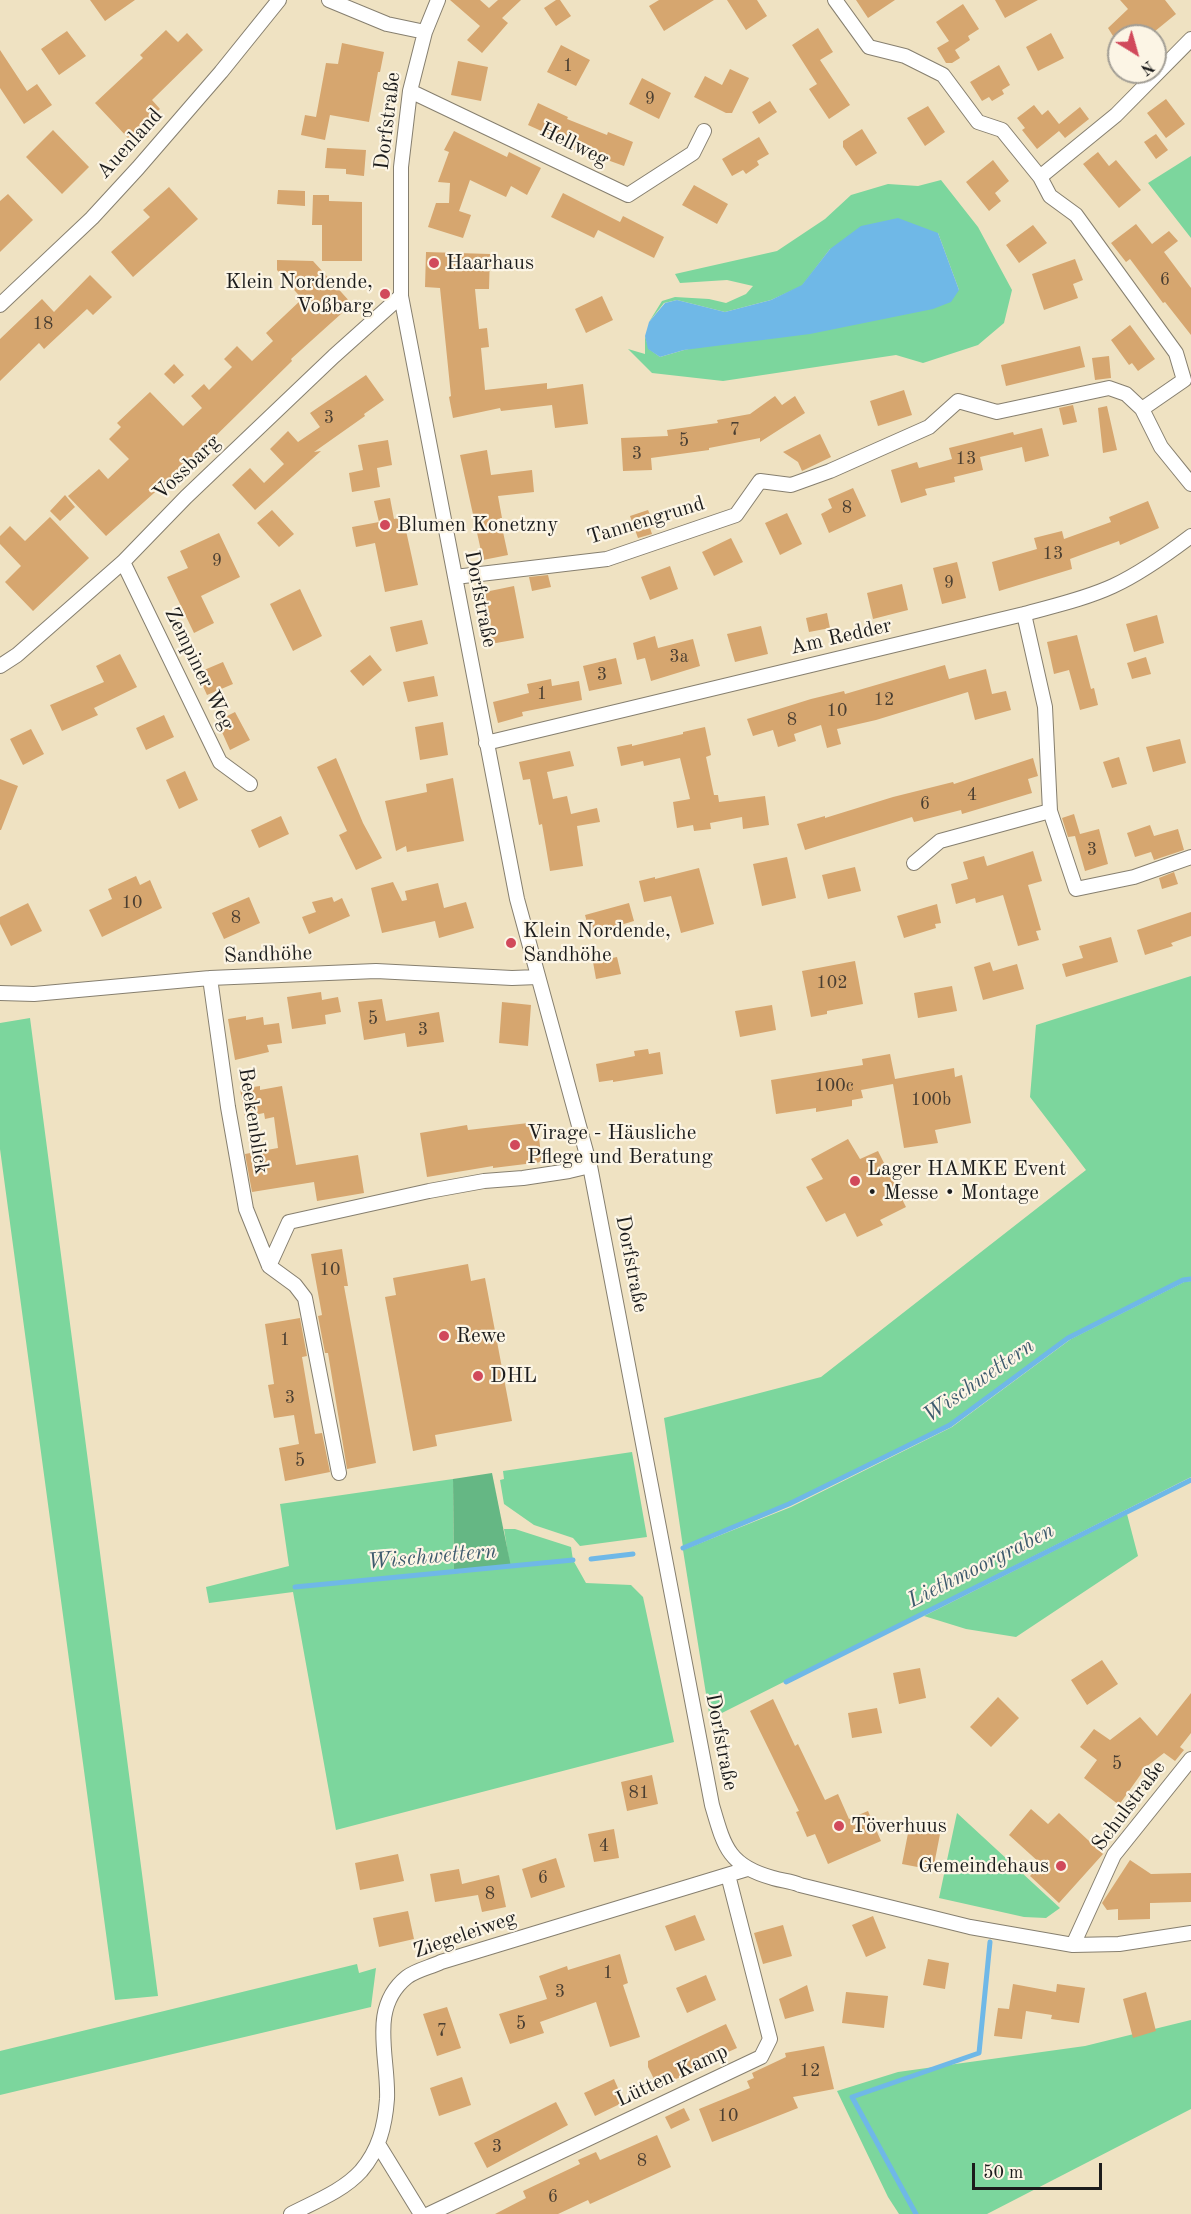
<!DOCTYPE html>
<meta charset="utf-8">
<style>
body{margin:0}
#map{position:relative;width:1191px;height:2214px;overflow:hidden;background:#efe2c2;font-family:"Old Standard TT",serif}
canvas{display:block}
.north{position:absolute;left:1107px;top:24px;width:60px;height:60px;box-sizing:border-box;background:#fcf5e5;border:2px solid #a29e95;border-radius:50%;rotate:143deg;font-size:16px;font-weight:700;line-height:24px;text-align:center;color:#1c1c1c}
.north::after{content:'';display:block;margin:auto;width:21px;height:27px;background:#d1495b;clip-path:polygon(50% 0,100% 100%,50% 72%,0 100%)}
.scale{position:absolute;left:972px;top:2163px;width:130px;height:27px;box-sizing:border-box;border:3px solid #1c1c1c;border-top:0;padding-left:8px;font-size:18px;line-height:21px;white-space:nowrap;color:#1c1c1c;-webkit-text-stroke:4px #fcf5e5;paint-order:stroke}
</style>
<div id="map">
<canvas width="1191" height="2214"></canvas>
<div class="north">N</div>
<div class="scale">50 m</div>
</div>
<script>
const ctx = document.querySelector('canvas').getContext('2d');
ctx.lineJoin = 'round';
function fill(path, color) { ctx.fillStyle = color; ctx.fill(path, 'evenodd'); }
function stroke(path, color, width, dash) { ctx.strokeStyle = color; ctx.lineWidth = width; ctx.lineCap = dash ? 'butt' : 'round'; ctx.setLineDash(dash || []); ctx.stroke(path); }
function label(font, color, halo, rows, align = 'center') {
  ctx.font = font + ' "Old Standard TT",serif'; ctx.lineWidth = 4.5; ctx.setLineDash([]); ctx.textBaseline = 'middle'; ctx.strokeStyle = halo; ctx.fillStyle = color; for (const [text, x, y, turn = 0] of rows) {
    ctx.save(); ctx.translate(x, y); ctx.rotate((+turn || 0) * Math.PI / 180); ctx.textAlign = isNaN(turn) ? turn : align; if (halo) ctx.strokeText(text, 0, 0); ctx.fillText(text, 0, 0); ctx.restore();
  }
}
const green = new Path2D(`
 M1191,156V238L1148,183Z
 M941,180L978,227L1012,290L1004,323L978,345L923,363L896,355L723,381L652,373L628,349L645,354V336L649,349L660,357L684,350L959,290L938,233L830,249L802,286L771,300L725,312L677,300L664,303L649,322L662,301L675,297L709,299L726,303L746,294L753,286L727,280L680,283L675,274L777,251L825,219L851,195L888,184L918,186Z
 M1191,976V1278H1184L1068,1336L950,1424L790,1502L683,1547L664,1418L821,1377L1086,1170L1030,1097L1036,1025Z
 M30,1018L158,1996L115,2000L0,1149V1023Z
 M1191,1281V1477L710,1719L683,1550L791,1507L952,1427L1071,1339L1184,1282Z
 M632,1452L647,1537L580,1546L573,1538L534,1525L504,1504L500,1480L504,1479L503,1471Z
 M453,1479L454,1574L510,1567L504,1529H515L571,1547L573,1560L586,1583L631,1585L643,1597L674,1742L336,1830L293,1592L209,1603L206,1587L289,1566L280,1504Z
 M1127,1514L1138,1556L1016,1637L966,1629L924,1616Z
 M957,1813L1060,1908L1046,1918L1024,1917L939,1898Z
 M357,1964L359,1973L376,1968L371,2007L0,2095V2051Z
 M1191,2020V2109L987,2214H899L888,2197L837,2091L898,2072L1085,2046Z`);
const forest = new Path2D(`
 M492,1473L511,1567L454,1574L453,1479Z`);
const water = new Path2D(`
 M898,218L938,233L959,290L951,302L933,309L810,334L684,350L660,357L648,349L645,336L649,322L665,303L677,300L725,312L771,300L802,285L830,249L861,226Z`);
const stream = new Path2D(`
 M683,1548L789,1504L950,1425L1068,1338L1183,1280L1191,1279
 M591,1559L633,1554
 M295,1587L573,1560
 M786,1682L1191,1480
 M916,2214L852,2097L979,2053L990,1942`);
const building = new Path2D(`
 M90,0H135L105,21Z
 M450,0H480L489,8L498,0H521L502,18L508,23L482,53L467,40L480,26Z
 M556,0H560L571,16L556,26L544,8Z
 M659,0H714L664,31L649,6Z
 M727,0H757L767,16L746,30Z
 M856,0H895L868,18Z
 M995,0H1038L1005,18Z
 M1120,0H1165L1176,14L1149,36H1113L1108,28L1128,9Z
 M963,4L979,29L968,36L970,40L955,50L960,58L952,63H946L937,48L949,41L936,22Z
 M818,28L833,52L820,60L850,105L829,119L809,89L817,84L792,45Z
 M166,30L178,42L187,33L203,50L152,100L160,109L128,138L95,103L143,58L140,55Z
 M67,31L86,56L59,75L41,49Z
 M1051,33L1064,58L1038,71L1026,47Z
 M342,43L384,52L380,72H378L369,122L330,115L325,140L301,135L305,115L316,117L326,63L338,64Z
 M561,45L590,60L576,86L547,72Z
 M0,50L27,91L37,84L52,105L24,124L0,88Z
 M458,61L488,67L481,101L451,95Z
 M999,65L1010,85L1002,90L1004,94L992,101L989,97L982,101L970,82Z
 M730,69L749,78L732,113H726L694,97L705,76L722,85Z
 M642,78L671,93L659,119L629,104Z
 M1166,99L1185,124L1166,138L1147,113Z
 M770,101L777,112L759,124L752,112Z
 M538,103L568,117L567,119L607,135L608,132L633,142L624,166L574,148L575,146L528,125Z
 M1034,105L1042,115L1048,110L1059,124L1080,107L1089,119L1065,138L1059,131L1037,149L1022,130L1025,128L1017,118Z
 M928,106L945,132L925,146L907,118Z
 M862,129L877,153L856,166L843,147V141Z
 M53,130L89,167L62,194L26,157Z
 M454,131L507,157L509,152L541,168L527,195L511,186L506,197L470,180L459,211L471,215L463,238L428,227L436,203H449L450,183L438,182L449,152L444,150Z
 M1156,134L1168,150L1156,159L1144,142Z
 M759,137L769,154L757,161L759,165L746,174L743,170L732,176L722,159Z
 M327,148L366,150L364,176L346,174V169L325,168Z
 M1098,152L1109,166L1116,160L1141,190L1119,208L1083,164Z
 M993,160L1009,181L995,193L1001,201L989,211L966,182Z
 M694,185L728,204L717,224L682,205Z
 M169,187L198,219L133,277L111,252L150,217L143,210Z
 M278,190L305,191V206L277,204Z
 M563,193L620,222L623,216L664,237L654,258L598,230L594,238L551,217Z
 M8,194L33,220L0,252V201Z
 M313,195H329V201L362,202V261H322V225H312Z
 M1136,224L1152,244L1169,231L1178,241L1164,252L1191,288V335L1165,302L1163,303L1130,259L1126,262L1111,243Z
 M1033,225L1047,243L1019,263L1006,245Z
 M426,252L490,254L489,289H475L479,329L487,328L489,347L481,348L485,390L547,383V389L583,384L588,424L555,428L552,405L501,411L500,408L453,418L449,397L451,396L440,288L425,287Z
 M1075,259L1083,280L1073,284L1078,298L1044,310L1032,274Z
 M277,260L313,261L352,304L291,359L292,361L192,459L106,536L68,496L99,469L108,479L129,459L109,439L121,427L117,423L150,392L183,426L202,408L191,396L204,384L209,390L232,367L224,359L237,346L252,361L273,341L266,333L302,299L277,270Z
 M90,275L112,297L93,315L87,309L44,349L39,343L0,381V339L42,299L54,312Z
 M602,296L613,320L586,333L575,309Z
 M1130,325L1155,359L1138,371L1132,363L1129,365L1111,340Z
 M1080,346L1085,367L1006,386L1001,365Z
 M1109,356L1111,378L1095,380L1092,358Z
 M174,364L184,375L174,384L164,374Z
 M366,375L384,400L364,414L365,416L314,452L321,451L255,510L232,485L250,468L264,483L284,464L270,449L288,431L298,442L320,427L310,413Z
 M904,390L912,415L878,426L870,401Z
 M775,396L782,405L795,396L805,413L760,442V438L709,448V450L651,458L652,470L623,471L621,438L668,436L667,430L718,423L717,420L750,414Z
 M1073,405L1077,422L1063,425L1059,408Z
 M1107,406L1117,450L1103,453L1098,408Z
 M1042,428L1049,456L1025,462L1022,447L980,457L983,470L954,477L955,482L925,489L927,495L901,503L891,470L917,462L919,468L952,459L949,448L1013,432L1014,435Z
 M820,434L831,457L802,471L798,462L783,452Z
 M388,440L392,465L377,468L380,487L352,492L349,473L363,470L358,445Z
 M487,450L491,475L532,470L534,492L498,496L502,518H500L508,555L483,560L460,455Z
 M853,488L866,516L829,533L821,514L832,508L828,499Z
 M65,495L75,507L60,521L50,511Z
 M390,498L394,519L403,517L418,585L385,592L375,543L356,547L352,527L379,522L374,501Z
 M1148,501L1159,528L1120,545L1119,541L1070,559L1072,569L999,591L992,562L1037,549L1034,538L1062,531L1064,539L1111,522L1109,517Z
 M272,510L294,534L279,547L257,523Z
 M648,510L655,526L650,528L652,534L638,538L630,516Z
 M787,513L802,544L780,555L765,523Z
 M50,517L89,558L33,611L5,582L21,566L0,544V536L10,526L25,541Z
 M219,533L240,577L201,596L214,623L194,633L167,577L188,568L180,551Z
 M731,538L743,562L714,576L702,552Z
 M957,562L966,598L942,604L933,568Z
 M670,566L678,589L650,600L641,577Z
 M548,575L551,587L532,591L529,577Z
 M902,584L908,610L873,619L867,593Z
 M514,586L524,638L485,645L481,628L491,626L485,592Z
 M300,589L322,636L293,651L270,604Z
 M827,613L830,628L809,632L806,618Z
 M1157,615L1164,643L1134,652L1126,624Z
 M422,620L428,644L396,652L390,627Z
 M761,626L768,654L735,662L727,634Z
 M1077,635L1091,689L1094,688L1098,705L1080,710L1069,670L1054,674L1047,642Z
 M655,636L658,648L693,639L700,666L651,681L645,658L637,660L633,643Z
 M120,654L137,687L94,708L98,715L62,731L50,705L104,682L96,666Z
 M370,655L382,670L363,686L350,671Z
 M1146,657L1151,674L1132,679L1127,663Z
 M616,658L622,684L589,691L583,666Z
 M223,662L233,684L207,695L197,673Z
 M945,665L949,679L986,669L992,694L1006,691L1011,710L975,720L968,692L876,720L837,729L841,744L827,748L821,725L794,734L796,741L778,747L773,730L753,736L747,719L811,699L844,691L845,694Z
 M434,676L438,696L408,702L403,682Z
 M551,679L552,686L579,681L582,700L522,712L523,716L498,723L493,702L529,693L527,684Z
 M235,712L250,740L230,750L217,721Z
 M164,715L174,737L146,750L136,728Z
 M443,722L448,755L420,760L415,727Z
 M705,727L711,755L706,757L714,795H718L719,802L765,796L769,825L743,829L742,817L710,823L711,829L694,831L693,825L677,828L673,802L690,799L680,758L644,766L643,761L621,766L617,747L632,744V746L683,734V732Z
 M31,729L44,754L23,765L10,739Z
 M1180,739L1186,763L1153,772L1146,747Z
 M570,751L574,766L547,772L553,799L567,796L571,814L597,808L600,822L577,826L583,866L550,871L542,824L539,825L530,779L523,780L519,762Z
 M1119,757L1127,784L1112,788L1103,762Z
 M336,758L363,823L382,858L356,870L339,835L347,831L317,767Z
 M1033,758L1038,776L1028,779L1032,793L962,814L961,810L914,822L912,817L805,850L797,824L825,816V818L893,797L953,782L954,784Z
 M185,771L198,800L179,809L166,780Z
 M453,778L464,841L407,852L406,846L396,851L385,801L427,792L426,784Z
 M0,779L18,786L1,830H0Z
 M1074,814L1080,834L1099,829L1108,864L1085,871L1075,836L1068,837L1062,818Z
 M281,816L289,834L259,848L251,830Z
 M1150,825L1154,836L1178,829L1184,850L1154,860L1151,852L1135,857L1127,833Z
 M1033,851L1042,881L1028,885L1041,930L1036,931L1039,940L1018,946L1003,895L976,903L975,898L956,904L951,884L968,879L963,862L984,856L987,866Z
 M787,857L796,898L762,906L753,864Z
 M855,867L861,891L828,899L822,875Z
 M699,868L714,924L681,933L671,896L644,902L639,881L655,877V879Z
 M1174,872L1178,884L1162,889L1159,878Z
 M136,876L140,885L150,880L162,908L102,937L89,910L112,899L108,889Z
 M393,882L402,901L407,900L405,891L438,883L444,908L466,902L474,928L439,938L435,921L382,933L371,888Z
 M249,897L260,923L224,939L212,913Z
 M332,897L334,902L342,898L350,916L309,934L302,917L316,912L312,902Z
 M28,903L42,931L11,946L0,924V917Z
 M629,903L634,921L590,934L585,915Z
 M937,904L941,923L935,924L936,928L904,938L897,916Z
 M1191,912V936L1171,943L1173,946L1145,955L1137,930Z
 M1111,937L1118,962L1066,977L1062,964L1083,958L1079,946Z
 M617,957L621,974L596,979L593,962Z
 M855,961L863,1004L827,1011V1014L811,1017L802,971Z
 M990,962L993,971L1017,964L1024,989L983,1000L974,967Z
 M952,986L957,1011L918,1018L914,993Z
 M321,992L322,1000L338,997L341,1012L325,1015L326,1024L292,1029L287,997Z
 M382,999L386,1021L439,1012L444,1042L407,1047L405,1033L364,1040L358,1002Z
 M502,1002L531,1005L528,1046L499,1043Z
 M772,1005L776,1030L740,1037L735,1011Z
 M246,1016V1020L263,1017L264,1025L279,1023L282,1043L267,1045L269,1052L235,1060L228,1019Z
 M648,1049L649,1054L660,1052L663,1074L613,1082V1080L599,1082L596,1064L635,1056L634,1051Z
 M890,1054L895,1079L954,1068L955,1077L962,1075L971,1123L935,1130L938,1143L904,1148L893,1084L861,1090L863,1098L852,1100V1106L816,1112V1108L776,1114L771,1080L863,1065L862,1059Z
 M260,1086V1090L282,1086L296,1165L358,1155L364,1193L317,1201L314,1182L252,1192L245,1154L278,1148L274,1117L265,1119L264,1113L245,1117L240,1089Z
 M537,1122L542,1162L493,1168V1166L427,1177L420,1133L467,1125L468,1130Z
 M848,1139L860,1159L878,1151L906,1207L880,1220L883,1225L857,1237L845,1213L826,1222L806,1187L823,1179L811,1159Z
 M342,1249L348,1286H344L376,1463L347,1469L328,1353H325L318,1316L322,1315L311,1254Z
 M468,1264L471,1281L485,1278L512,1421L435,1435L437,1446L413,1451L385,1297L396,1295L393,1278Z
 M300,1318L307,1356L302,1357L315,1434L322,1433L330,1472L285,1481L279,1448L299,1444L294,1415L274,1418L268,1385L274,1384L265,1324Z
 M1102,1660L1118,1684L1087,1705L1071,1680Z
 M920,1668L926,1698L899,1704L893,1673Z
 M1191,1693V1733L1180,1747L1184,1750L1175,1761L1164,1753L1146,1767L1119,1805L1084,1778L1097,1760L1080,1747L1094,1729L1110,1740L1140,1717L1157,1736Z
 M998,1697L1019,1718L991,1747L970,1727Z
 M773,1699L795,1746L798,1744L825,1800L838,1794L849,1819L868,1811L881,1841L828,1864L815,1834L807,1837L796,1812L799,1811L750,1711Z
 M877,1708L882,1733L852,1738L848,1713Z
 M652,1775L658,1804L627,1811L621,1782Z
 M1031,1809L1048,1824L1059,1813L1103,1854L1059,1903L1030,1876L1041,1864L1009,1835Z
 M910,1823L941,1829L933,1870L902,1864Z
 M614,1829L619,1858L594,1862L588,1834Z
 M398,1854L404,1881L360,1890L355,1863Z
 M556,1858L565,1887L531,1898L522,1869Z
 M1130,1860L1151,1874L1191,1873V1902L1150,1903V1919L1118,1920V1909L1107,1910L1102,1903Z
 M459,1869L462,1884L499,1875L506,1907L482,1912L478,1895L435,1902L430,1874Z
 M408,1911L414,1939L379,1947L373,1918Z
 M695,1915L705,1940L675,1951L665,1926Z
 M873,1916L886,1948L866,1957L852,1925Z
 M783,1925L792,1956L763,1964L754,1933Z
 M620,1954L628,1983L623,1985L640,2037L610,2047L596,2002L540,2022L544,2033L510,2044L499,2014L547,1999L539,1976L567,1966L568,1970Z
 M928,1959L949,1963L945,1989L923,1985Z
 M706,1975L716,2000L687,2013L676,1988Z
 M1013,1984L1056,1992L1057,1984L1085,1988L1079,2023L1051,2019L1052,2015L1026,2011L1022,2039L994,2036L998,2008L1009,2009Z
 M807,1985L814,2011L785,2019L779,1999Z
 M846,1992L888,1996L884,2028L842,2023Z
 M1146,1992L1156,2031L1133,2038L1123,1999Z
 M447,2007L461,2048L437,2056L423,2014Z
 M726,2024L737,2048L686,2071L687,2074L658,2087L648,2067V2061Z
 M824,2046L834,2089L793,2097L798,2108L712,2142L699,2109L750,2088L747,2081L754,2078L752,2073L786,2057L785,2053Z
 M462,2077L471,2105L439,2116L430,2088Z
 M614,2079L624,2102L595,2116L584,2093Z
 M556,2102L568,2125L487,2168L474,2143Z
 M684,2108L690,2120L671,2129L665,2117Z
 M657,2135L671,2167L590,2204L588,2200L558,2214H495L526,2198L523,2191L580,2164L578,2160L596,2152L600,2160Z`);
const minor = new Path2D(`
 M329,0L387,24L425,32
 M438,0L425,32L410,91L401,167V296L517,899L590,1166L712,1805C724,1846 728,1866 773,1878C783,1881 791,1881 800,1885L970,1927L1073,1945L1119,1944L1191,1933
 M835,0L869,47L905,56L943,75L978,122L1002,130L1040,177L1050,196L1076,215L1176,353L1184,380L1142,409L1161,447L1191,484
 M410,91L628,195L693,153L704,131
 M1040,177L1116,115L1191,39
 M0,305L92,218L138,168L221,72L279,0
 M123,562L220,762L250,784
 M455,577L607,559L736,515L760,481L791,485L830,471L929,427L958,401L997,412L1109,388L1126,394L1142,409
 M1024,614L1045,707L1050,811L1076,889L1134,877L1191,857
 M0,666L17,655L123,562L186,497L334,356L401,296
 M486,743L1024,614C1053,606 1085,599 1113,586C1141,573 1166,555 1191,536
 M914,863L940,841L1050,811
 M210,978L228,1107L246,1209L269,1266
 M0,993L34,994L210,978L376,971L512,978L538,977
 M339,1473L305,1298L295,1285L269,1266L289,1222L429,1191L484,1181L523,1178L569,1171L590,1166
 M1073,1945L1114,1855L1191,1759
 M378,2144L421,2214
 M291,2214C314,2202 343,2191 361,2171C379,2150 385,2126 387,2099C389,2057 368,2008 407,1977C416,1970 431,1967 441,1962L747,1869
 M429,2214L761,2057L770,2039L728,1875`);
const markers = [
 [434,263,6,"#d1495b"],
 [385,294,6,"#d1495b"],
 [385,525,6,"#d1495b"],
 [511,943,6,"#d1495b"],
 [515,1145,6,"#d1495b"],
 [855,1181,6,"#d1495b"],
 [444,1336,6,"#d1495b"],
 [478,1376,6,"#d1495b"],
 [839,1826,6,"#d1495b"],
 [1061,1866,6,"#d1495b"]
];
const numberNames = [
 ["1",568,66],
 ["9",650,99],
 ["6",1165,280],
 ["18",43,324],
 ["3",329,418],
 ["7",735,430],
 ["5",684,441],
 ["3",637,454],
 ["13",966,459],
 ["8",847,508],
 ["13",1053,554],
 ["9",217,561],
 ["9",949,583],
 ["3a",679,657],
 ["3",602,675],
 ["1",542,694],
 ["12",884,700],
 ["10",837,711],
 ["8",792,720],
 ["4",972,795],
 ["6",925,804],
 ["3",1092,850],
 ["10",132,903],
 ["8",236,918],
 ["102",832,983],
 ["5",373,1019],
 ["3",423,1030],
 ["100c",834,1086],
 ["100b",931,1100],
 ["10",330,1270],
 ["1",285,1340],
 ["3",290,1398],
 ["5",300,1461],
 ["5",1117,1764],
 ["81",639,1793],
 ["4",604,1846],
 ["6",543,1878],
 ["8",490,1894],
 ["1",608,1973],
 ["3",560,1992],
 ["5",521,2024],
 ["7",442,2031],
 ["12",810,2071],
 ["10",728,2116],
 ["3",497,2147],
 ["8",642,2161],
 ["6",553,2197]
];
const streetNames = [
 ["Dorfstraße",388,121,-83],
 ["Auenland",130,144,-48],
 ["Hellweg",574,145,26],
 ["Vossbarg",187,468,-44],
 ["Tannengrund",646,521,-17],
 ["Dorfstraße",480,599,79],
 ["Am Redder",841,637,-13],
 ["Zempiner Weg",199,669,64],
 ["Sandhöhe",268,955,-2],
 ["Beekenblick",253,1121,81],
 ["Dorfstraße",631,1264,79],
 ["Dorfstraße",721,1742,79],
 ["Schulstraße",1129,1806,-53],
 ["Ziegeleiweg",465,1935,-19],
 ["Lütten Kamp",672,2076,-25]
];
const poiNames = [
 ["Haarhaus",446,263],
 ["Klein Nordende,",373,282,"right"],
 ["Voßbarg",373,306,"right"],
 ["Blumen Konetzny",397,525],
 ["Klein Nordende,",523,931],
 ["Sandhöhe",523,955],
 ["Virage - Häusliche",527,1133],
 ["Pflege und Beratung",527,1157],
 ["Lager HAMKE Event",867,1169],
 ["• Messe • Montage",867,1193],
 ["Rewe",456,1336],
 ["DHL",490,1376],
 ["Töverhuus",851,1826],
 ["Gemeindehaus",1049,1866,"right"]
];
const waterNames = [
 ["Wischwettern",979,1381,-35],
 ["Wischwettern",432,1557,-5],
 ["Liethmoorgraben",981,1566,-27]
];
fill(green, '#7cd69d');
fill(forest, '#65b784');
fill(water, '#6fb8e7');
stroke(stream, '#6fb8e7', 5);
fill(building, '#d6a66f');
stroke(minor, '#867f6f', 16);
stroke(minor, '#fff', 14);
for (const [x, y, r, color] of markers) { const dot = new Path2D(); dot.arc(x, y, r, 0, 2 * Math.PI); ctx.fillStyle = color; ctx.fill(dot); stroke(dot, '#fcf5e5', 2); }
label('18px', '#4a3e31', null, numberNames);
label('21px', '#1c1c1c', '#fcf5e5', streetNames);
label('21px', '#1c1c1c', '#fcf5e5', poiNames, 'left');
label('italic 22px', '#3d5a6d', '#fcf5e5', waterNames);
</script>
